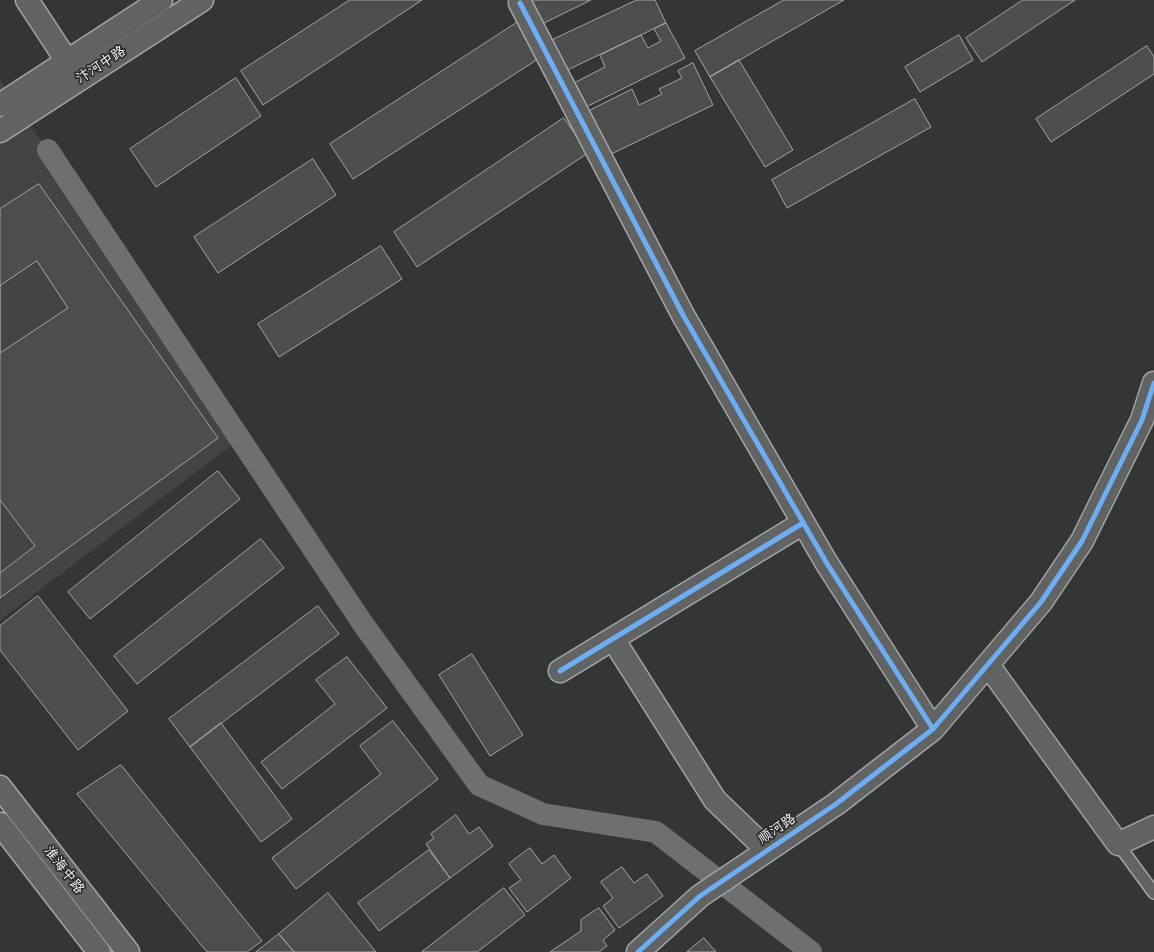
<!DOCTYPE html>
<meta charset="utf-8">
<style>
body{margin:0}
canvas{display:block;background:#343535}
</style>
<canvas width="1154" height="952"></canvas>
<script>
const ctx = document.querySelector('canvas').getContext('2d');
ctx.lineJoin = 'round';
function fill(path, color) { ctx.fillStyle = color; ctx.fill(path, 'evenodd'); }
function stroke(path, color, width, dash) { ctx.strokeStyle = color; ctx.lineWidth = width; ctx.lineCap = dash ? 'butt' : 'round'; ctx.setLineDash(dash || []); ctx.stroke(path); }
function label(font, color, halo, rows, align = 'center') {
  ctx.font = font + ' "Playpen Sans","LXGW WenKai TC",sans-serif'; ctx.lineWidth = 3.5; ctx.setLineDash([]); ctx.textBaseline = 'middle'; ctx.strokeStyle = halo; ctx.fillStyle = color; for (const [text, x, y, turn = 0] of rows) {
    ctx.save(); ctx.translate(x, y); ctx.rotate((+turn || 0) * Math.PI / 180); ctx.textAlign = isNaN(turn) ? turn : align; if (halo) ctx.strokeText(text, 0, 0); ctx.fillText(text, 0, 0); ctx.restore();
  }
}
const built = new Path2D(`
 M0,80L23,116L48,150L240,439L0,620Z`);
const canal = new Path2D(`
 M48,150L363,624L479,785L543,814L656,832L811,952`);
const building = new Path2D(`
 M350,0H422L263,105L241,71Z
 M528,0H591L540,25Z
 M637,0H655L666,23L561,73L546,43Z
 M784,0H844L710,77L695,51Z
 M1023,0H1075L982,62L966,38Z
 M518,22L541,57L353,179L330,144Z
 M666,23L685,58L584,108L572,84L605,67L600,55L641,35L648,48L661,41L654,29Z
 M959,35L973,60L920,92L905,67Z
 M1147,46L1154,57V74L1051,142L1036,119Z
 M739,60L793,150L765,167L710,77Z
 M693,63L713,105L607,156L586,112L632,89L639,105L662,94L659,89L682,78L678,71Z
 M236,78L261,116L156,187L130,149Z
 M915,99L931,127L787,208L772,180Z
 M564,118L588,153L417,267L394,232Z
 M313,159L336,195L218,273L194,237Z
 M39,184L218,438L0,598V209Z
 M381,246L402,279L279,357L258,324Z
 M37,261L68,308L0,353V286Z
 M218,471L240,499L90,619L68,592Z
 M0,500L35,546L0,573Z
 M261,539L284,568L137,684L114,656Z
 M38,596L128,711L78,750L0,650V626Z
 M318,606L339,634L190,747L169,719Z
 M472,654L523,735L490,756L439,675Z
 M347,657L387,708L282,789L261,762L335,704L316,680Z
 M393,721L438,779L296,889L272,858L381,774L360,746Z
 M221,723L292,819L261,842L190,747Z
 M121,765L262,941L247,952H207L77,794Z
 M456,815L469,834L479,827L493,846L450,878L426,844L434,838L431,834Z
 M530,848L542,864L554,855L571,878L527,912L509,888L521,880L509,864Z
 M429,850L450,878L379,931L358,903Z
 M622,867L634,883L647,874L663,896L619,928L603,906L613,898L601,882Z
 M504,888L525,915L477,952H422Z
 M328,893L376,952H294L279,934Z
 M599,908L615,930L603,940L607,946L599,952H550L581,931V920Z
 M279,934L294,952H256Z
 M704,938L716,952H687Z`);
const service = new Path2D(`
 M1118,844L1154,893`);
const minor = new Path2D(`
 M27,0L67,61
 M520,3L683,315L826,562L933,729
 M613,639L715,800L767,850
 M988,665L1118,844L1154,827
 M560,671L803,523
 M638,952L700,896L836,804L933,729L1041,602L1082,541L1142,420L1154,383`);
const secondary = new Path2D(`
 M0,105L161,0
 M0,131L202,0
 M0,787L128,952
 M0,824L99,952`);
const cycleway = new Path2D(`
 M520,3L683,315L826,562L933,729
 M560,671L803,523
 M638,952L700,896L836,804L933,729L1041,602L1082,541L1142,420L1154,383`);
const streetNames = [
 ["汴河中路",101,65,-33],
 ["顺河路",777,829,-34],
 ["淮海中路",64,870,52]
];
fill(built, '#424445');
stroke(canal, '#6d6f70', 22);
fill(building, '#4c4d4d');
stroke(building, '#a4a4a4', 1);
stroke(service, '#a4a4a4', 14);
stroke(minor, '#a4a4a4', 25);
stroke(secondary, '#a4a4a4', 25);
stroke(service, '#616262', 11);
stroke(minor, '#616262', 22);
stroke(secondary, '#616262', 22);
stroke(cycleway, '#6dadf4', 5);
label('14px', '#fff', '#2a2d2e', streetNames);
</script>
